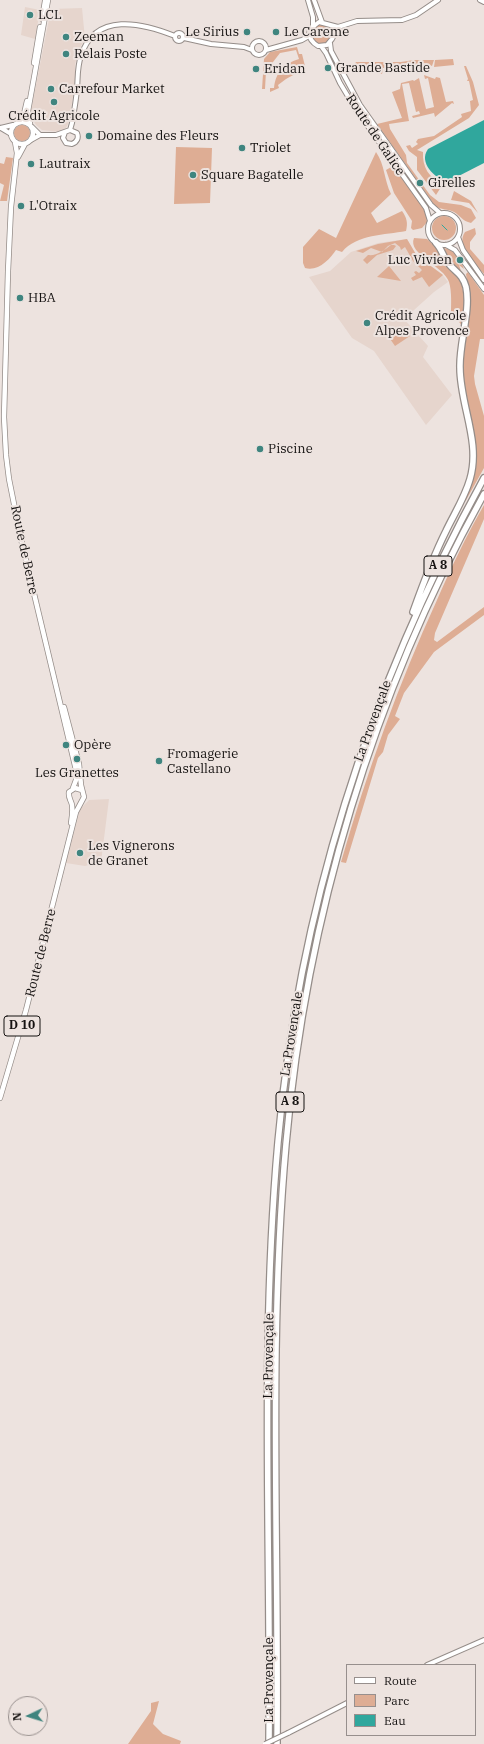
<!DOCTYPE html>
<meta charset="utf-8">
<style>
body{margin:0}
#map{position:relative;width:484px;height:1744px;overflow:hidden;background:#ede3df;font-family:"IBM Plex Serif",serif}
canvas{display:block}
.legend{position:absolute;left:346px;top:1664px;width:130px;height:72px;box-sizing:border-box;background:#ede3df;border:1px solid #978f8d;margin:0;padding:5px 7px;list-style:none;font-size:12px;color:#151211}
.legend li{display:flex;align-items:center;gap:8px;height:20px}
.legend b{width:20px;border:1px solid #978f8d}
.north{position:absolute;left:8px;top:1696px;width:40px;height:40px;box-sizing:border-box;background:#ede3df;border:1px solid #978f8d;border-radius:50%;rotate:266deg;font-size:11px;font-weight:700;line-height:16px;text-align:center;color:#151211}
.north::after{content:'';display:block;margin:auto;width:14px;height:18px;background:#3f857f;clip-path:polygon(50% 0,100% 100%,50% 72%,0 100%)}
</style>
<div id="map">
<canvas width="484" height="1744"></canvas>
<ul class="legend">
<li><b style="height:5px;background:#fff"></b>Route</li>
<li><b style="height:11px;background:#dead94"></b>Parc</li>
<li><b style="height:11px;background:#30a79d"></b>Eau</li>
</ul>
<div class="north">N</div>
</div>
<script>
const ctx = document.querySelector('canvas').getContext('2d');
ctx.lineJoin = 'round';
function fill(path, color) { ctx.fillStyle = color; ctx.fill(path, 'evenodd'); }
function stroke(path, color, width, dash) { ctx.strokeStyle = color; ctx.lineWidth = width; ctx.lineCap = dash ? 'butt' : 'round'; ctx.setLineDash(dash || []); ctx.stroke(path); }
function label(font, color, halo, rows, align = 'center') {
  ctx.font = font + ' "IBM Plex Serif",serif'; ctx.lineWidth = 4; ctx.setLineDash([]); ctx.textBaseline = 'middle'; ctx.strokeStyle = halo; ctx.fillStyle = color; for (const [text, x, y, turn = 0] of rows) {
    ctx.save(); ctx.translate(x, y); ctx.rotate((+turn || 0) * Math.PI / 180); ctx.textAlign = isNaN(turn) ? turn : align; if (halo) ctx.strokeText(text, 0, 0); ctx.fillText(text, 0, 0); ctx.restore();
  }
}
const built = new Path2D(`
 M25,7L40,10L35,39L21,35Z
 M82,8L85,39L78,51L75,65V83L69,122L66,128L60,132L42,130L36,125L31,117V110L51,9Z
 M407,239L416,255L442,274L448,282L434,292L404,319L428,346L423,357L452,395L426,425L374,351L352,338L309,277L330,271L351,252L378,243Z
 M109,799L101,862L85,866L66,863L80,809L89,800Z`);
const green = new Path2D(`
 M311 34a10 10 0 1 1 20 0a10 10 0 1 1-20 0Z
 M297,47L299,54H302L306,70L303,71L304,74L302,75L300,67L295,68V74L286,79L278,85L279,88L270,92V88H274C276,72 283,64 299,59L296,50L280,53L266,71L265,89H262L264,59L270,52Z
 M453,59L454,65L434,67L435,60Z
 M414,60H434L432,66L424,63L416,67L415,65H412V67L393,70L392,72L389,67L383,68L382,74L378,72V70L365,69L354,65L356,62H401Z
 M464,66H466L473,82L479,105L469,118L417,150L423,152C422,166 429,179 443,184L436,195L417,170V157L409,151L406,146L410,145L412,148L418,144L416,142L418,139L434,136L462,117L461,114L471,111L470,101L473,100L469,81H467L468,79Z
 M424,75L435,79L436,77L440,78L446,102L453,101L454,104L452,103L435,117L434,113L413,118L412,116L420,114L419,111L416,112L409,83L402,84L409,121L389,124L390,129L406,155L407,163L430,195L439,202L461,205L471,209L476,218L471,223C462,221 461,216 454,212C448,209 441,210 435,206L377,124L402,118L392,92L400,89L401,83L413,80L414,81L419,78L426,109L434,107L428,78L425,79Z
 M14 133a8 8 0 1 1 16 0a8 8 0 1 1-16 0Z
 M176,147L212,148L210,203L174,204Z
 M376,152C385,165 384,180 391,194L371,213L377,223L402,211C407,218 408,223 406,231C385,235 357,234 342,252L336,250C330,259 318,272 305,268L303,263V247L319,229L336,238Z
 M6,157L13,158L7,201H0L4,185L0,183V163L4,164Z
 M393,166L426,212L427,222L422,228L413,230L411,228L412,221L394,193L386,170Z
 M454,191L471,201L478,213L469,203L451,200Z
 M432 228a12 12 0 1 1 24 0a12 12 0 1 1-24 0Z
 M475,228L476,234L470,242V249L484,265V274C476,264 455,246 465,232Z
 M414,238L427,239L437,248L445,266L458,275L461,281L465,301L462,326L455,316L451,314C451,304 452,292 449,282C444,266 407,254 414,238Z
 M407,239L417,256L443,275L429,287L422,277L413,281L411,278L416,275L414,272L416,271L419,273L422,270L413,261L405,247L401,250L400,247L395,243L388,246L382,252L371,248L363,253L356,251L378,244Z
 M391,245H394L396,246L393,250L377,255L367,264L363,260L368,255C377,256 383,251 391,245Z
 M444,248C454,249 461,260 464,269L459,265L461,271L447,260Z
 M389,266L401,281L377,277Z
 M468,272L484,295V339H480L474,376L475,384L484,416V468L465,502L473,473L461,367L468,290L466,274Z
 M399,326L410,336L395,346L386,333L394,327L395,329Z
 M484,505V519L435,633L434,640L437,642L484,607V615L434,652L404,693L395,716L400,719L388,735L383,752L378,758L346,863L341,862C367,772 398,685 437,600C451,568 466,536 484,505Z
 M159,1701L153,1724L163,1734L181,1741L180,1744H128L151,1711V1703Z`);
const water = new Path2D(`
 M484,120V163L447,182C435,178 418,163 428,149Z`);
const stream = new Path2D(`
 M442,225L447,230`);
const secondary = new Path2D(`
 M308,0L313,17V26
 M314,0L322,22
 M480,0L484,2
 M338,27L332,39L327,45L318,46C311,42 308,36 310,29L319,22L338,27L357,21L402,20L416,15L438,0
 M175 37a4 4 0 1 1 8 0a4 4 0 1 1-8 0Z
 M184,38L211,44L244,47L252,50
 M252 48a7 7 0 1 1 14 0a7 7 0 1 1-14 0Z
 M330,43L331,51L360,105L431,205L440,213
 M321,46L326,53L340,83L355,108L426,208L430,221
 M266,50L302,40L309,36
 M32,127L40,135
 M0,128L13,125
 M1,128L11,134
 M70,130L72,123C74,112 76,101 77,89C78,78 77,67 81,56C95,11 143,23 175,36
 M31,140L40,135H56L70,130L77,133C79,138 77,142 72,144L66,143L63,138L65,132
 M428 229a16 16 0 1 1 32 0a16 16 0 1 1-32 0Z
 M458,237L463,250L484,280
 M446,245L455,250L484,289
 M427,1665L484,1640
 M288,1733L347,1703`);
const primary = new Path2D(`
 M42,19L45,1
 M34,63L40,27
 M11 133a11 11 0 1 1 22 0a11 11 0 1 1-22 0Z
 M19,122L24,114L27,101
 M30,124L28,111L48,0
 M15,142L17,153L11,207L8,271L4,417L6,455L9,479L21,539L76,770V780L73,788
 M18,157L25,144
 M71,823C72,817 73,812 72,805C71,800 68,798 69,792L75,788L82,790
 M0,1098L26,1010L76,812L84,797L81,785L79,764L64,707`);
const highway = new Path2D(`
 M413,612C423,584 433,557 446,531C454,514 465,497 470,479C481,442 460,405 460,368C459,343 471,311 466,287C462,273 456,273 448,263C443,257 442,249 436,243
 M269,1744C271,1543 260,1342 278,1142C299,907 371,684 484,478
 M277,1744C279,1544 268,1343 286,1144C306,917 373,693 484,494`);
const secondaryBridge = new Path2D(`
 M265,1744L288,1733`);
const markers = [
 [30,15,4,"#3f857f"],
 [247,32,4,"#3f857f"],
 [276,32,4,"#3f857f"],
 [66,37,4,"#3f857f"],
 [66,54,4,"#3f857f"],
 [328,68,4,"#3f857f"],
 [256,69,4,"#3f857f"],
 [51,89,4,"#3f857f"],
 [54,102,4,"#3f857f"],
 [89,136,4,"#3f857f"],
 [242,148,4,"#3f857f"],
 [31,164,4,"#3f857f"],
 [193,175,4,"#3f857f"],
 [420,183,4,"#3f857f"],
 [21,206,4,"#3f857f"],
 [460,260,4,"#3f857f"],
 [20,298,4,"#3f857f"],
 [367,323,4,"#3f857f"],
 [260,449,4,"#3f857f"],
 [66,745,4,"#3f857f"],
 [77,759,4,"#3f857f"],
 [159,761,4,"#3f857f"],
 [80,853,4,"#3f857f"]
];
const shields = [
 [438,566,28],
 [22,1026,36],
 [290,1102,28]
];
const shieldNames = [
 ["A 8",438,566],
 ["D 10",22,1026],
 ["A 8",290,1102]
];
const poiNames = [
 ["LCL",38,15],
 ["Le Sirius",239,32,"right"],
 ["Le Careme",284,32],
 ["Zeeman",74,37],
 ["Relais Poste",74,54],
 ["Grande Bastide",336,68],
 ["Eridan",264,69],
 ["Carrefour Market",59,89],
 ["Crédit Agricole",54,116,"center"],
 ["Domaine des Fleurs",97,136],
 ["Triolet",250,148],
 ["Lautraix",39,164],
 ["Square Bagatelle",201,175],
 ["Girelles",428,183],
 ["L'Otraix",29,206],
 ["Luc Vivien",452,260,"right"],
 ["HBA",28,298],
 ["Crédit Agricole",375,316],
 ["Alpes Provence",375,331],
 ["Piscine",268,449],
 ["Opère",74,745],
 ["Fromagerie",167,754],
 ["Castellano",167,769],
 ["Les Granettes",77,773,"center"],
 ["Les Vignerons",88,846],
 ["de Granet",88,861]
];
const streetNames = [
 ["Route de Galice",375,135,56],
 ["Route de Berre",24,550,78],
 ["La Provençale",373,721,-70],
 ["Route de Berre",41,953,-76],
 ["La Provençale",292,1034,-81],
 ["La Provençale",269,1356,-89],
 ["La Provençale",269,1680,-90]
];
fill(built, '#e6d5cd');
fill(green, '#dead94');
fill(water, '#30a79d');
stroke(stream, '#30a79d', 1);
stroke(secondary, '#958d89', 6);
stroke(primary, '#958d89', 6);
stroke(highway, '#958d89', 8);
stroke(secondary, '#fff', 4);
stroke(primary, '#fff', 4.5);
stroke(highway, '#fff', 5.5);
stroke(secondaryBridge, '#958d89', 6, []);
stroke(secondaryBridge, '#fff', 4);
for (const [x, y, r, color] of markers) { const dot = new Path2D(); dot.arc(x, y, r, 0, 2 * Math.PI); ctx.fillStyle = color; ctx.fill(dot); stroke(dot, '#ede3df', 1.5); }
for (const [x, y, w] of shields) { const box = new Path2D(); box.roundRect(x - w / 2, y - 10, w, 20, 3); ctx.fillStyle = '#ede3df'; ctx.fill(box); stroke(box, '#151211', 1); }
label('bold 12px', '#151211', null, shieldNames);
label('13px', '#151211', '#ede3df', poiNames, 'left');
label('13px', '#151211', '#ede3df', streetNames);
</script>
